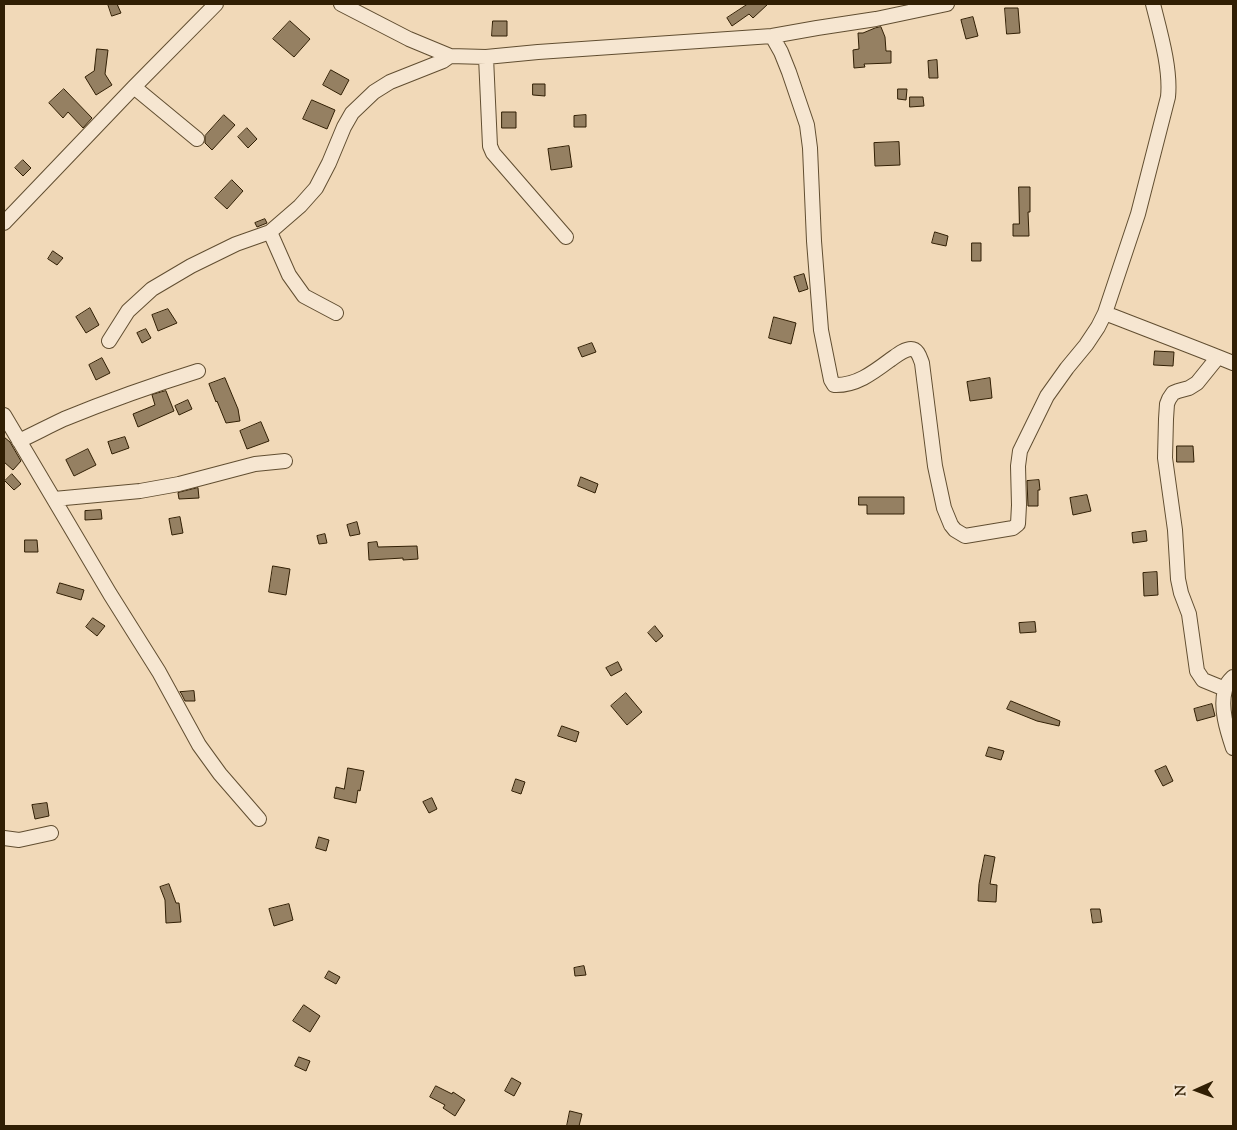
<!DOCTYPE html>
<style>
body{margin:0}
#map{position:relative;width:1237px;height:1130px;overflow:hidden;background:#f1d9b8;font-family:"Sorts Mill Goudy",serif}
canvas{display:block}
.frame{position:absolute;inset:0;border:5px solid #311f04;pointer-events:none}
.north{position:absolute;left:1172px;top:1065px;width:50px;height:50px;-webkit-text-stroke:4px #f6e6d1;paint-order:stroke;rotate:268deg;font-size:14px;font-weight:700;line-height:20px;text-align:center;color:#311f04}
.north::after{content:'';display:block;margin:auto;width:18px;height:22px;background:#311f04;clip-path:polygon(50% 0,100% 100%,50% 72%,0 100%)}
</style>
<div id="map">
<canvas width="1237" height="1130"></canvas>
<div class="frame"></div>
<div class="north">N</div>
</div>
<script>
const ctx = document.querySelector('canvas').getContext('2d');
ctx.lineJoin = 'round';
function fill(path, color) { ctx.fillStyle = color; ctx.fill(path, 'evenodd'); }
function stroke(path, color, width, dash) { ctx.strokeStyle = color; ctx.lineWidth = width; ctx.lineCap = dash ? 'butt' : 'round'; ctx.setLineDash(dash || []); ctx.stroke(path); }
const building = new Path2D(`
 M108,4H117L121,13L112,16Z
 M748,4H768L753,18L749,14L732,26L727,18Z
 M1005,8H1018L1020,33L1007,34Z
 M973,17L978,36L966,39L961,20Z
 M290,21L310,39L294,57L273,39Z
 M493,21H507V36H492Z
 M881,27L885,37L886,51H891V63L864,64L865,67L854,68L853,50L859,49L858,33H863L875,28Z
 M97,49L108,50L105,74L112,85L96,95L85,77L94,71Z
 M937,60L938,78H929L928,61Z
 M331,70L349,80L341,95L323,85Z
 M533,84H545V96L533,95Z
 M64,89L92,118L83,128L68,112L63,118L49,103Z
 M898,89H907L906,100L898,99Z
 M910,97H923L924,106L910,107Z
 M312,100L335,110L327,129L303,119Z
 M502,112H516V128H502Z
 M224,115L235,125L212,150L205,143V136Z
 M586,115V127H574V116Z
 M247,128L257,139L248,148L238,137Z
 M899,142L900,165L875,166L874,143Z
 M569,146L572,167L551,170L548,149Z
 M23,160L31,168L23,176L15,168Z
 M232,180L243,191L227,209L215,198Z
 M1019,187H1030V212H1028L1029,236H1013V224H1019Z
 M265,219L267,223L257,227L255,223Z
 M935,232L948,236L946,246L932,243Z
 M972,243H981V261H972Z
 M53,251L63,258L57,265L48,259Z
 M804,274L808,289L799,292L794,277Z
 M90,308L99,325L86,333L76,317Z
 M168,309L177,323L158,331L152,315Z
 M774,317L796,323L791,344L769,338Z
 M146,329L151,338L142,343L137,333Z
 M592,343L596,352L582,357L578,348Z
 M1155,351L1174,352L1173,366L1154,365Z
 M102,358L110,373L96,380L89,365Z
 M225,378L238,409L240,421L226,423L217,401L216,402L209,384Z
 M990,378L992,398L970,401L967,382Z
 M166,391L174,411L138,427L133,414L155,405L152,395Z
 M188,400L192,409L179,415L175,406Z
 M261,422L269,441L247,449L240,431Z
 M4,437L10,442L21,461L13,470L4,462Z
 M125,437L129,448L112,454L108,442Z
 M1177,446H1193L1194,462H1177Z
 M88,449L96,465L74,476L66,460Z
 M12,474L21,484L14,490L5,481Z
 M581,477L598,484L595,493L578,486Z
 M1039,480L1040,490H1038V506H1028L1027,481Z
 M198,488L199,498L179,499L178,493Z
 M1087,495L1091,511L1073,515L1070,498Z
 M859,497H904V514H867V505H859Z
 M101,510L102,519L85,520V511Z
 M180,517L183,533L172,535L169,519Z
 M357,522L360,534L350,536L347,525Z
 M1146,531L1147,541L1133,543L1132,533Z
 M325,534L327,543L319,544L317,536Z
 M25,540H37L38,552H25Z
 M377,542L378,547L417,546L418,559L403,560V558L369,560L368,543Z
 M273,566L290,569L286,595L269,592Z
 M1157,572L1158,595L1144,596L1143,573Z
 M60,583L84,590L81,600L57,593Z
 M93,618L105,626L97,636L86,627Z
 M1035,622L1036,632L1020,633L1019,623Z
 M655,626L663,636L656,642L648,633Z
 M618,662L622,670L611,676L606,668Z
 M194,691L195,701H185L181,693L180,692Z
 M626,693L642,712L627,725L611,706Z
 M1011,701L1060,721L1059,726L1037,721L1007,709Z
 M1212,704L1215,716L1197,721L1194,709Z
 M562,726L579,732L576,742L558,736Z
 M989,747L1004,751L1001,760L986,756Z
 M1166,766L1173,781L1163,786L1155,771Z
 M348,768L364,771L360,791L358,790L356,803L334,798L336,787L344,789Z
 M516,779L525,782L521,794L512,791Z
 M432,798L437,809L429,813L423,802Z
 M47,803L49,816L35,819L32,805Z
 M319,837L329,840L326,851L316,848Z
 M985,855L995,857L990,884L997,885L996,902L978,901L979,884Z
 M169,884L176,903H179L181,922L166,923L165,900L160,887Z
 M289,904L293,920L274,926L269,909Z
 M1091,909H1100L1102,922L1093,923Z
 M584,966L586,975L575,976L574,968Z
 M329,971L340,977L336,984L325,978Z
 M304,1005L320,1016L310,1032L293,1021Z
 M299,1057L310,1061L306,1071L295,1066Z
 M512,1078L521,1083L514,1096L505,1091Z
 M436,1086L452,1094L453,1092L465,1100L455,1116L443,1108L445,1105L430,1097Z
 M570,1111L582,1114L579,1126H567Z`);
const street = new Path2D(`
 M341,4L409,39L450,56L486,57L538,52L772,36L817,28L876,19L947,4
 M772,36L781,52L789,72L807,125L810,148L814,241L821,330L831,380L834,385C856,386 874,372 890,360C896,356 904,349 911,349C918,349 920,358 922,363L935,466L944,508L951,525L955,530L965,536L1013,528L1018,524L1019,505L1018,466L1020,451L1047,396L1067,368L1086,345L1098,327L1105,313L1138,214L1168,97C1171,69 1160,32 1153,4
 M486,57L490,146L493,153L566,237
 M134,87L197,139
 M4,223L134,87L216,4
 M270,232L289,275L304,296L336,313
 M1105,313C1148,330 1191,346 1233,363
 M109,341L128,311L152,289L191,266L236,244L270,232L300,206L316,188L329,163L344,127L352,113L374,92L390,82L443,61L450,56
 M1218,357L1197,383L1189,388L1178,391L1173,393L1169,399L1167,404L1166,419L1165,458L1175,530L1178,579L1181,593L1189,614L1197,671L1203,680L1225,689
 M4,415L110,594L159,672L199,745L220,774L259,819
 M19,441C34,434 49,426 64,419C108,401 153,385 198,371
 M54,499L140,491L179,484L255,464L285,461
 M1233,677C1229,681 1226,684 1225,690C1220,708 1227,730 1233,748
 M4,838L19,840L51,833`);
fill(building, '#958062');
stroke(building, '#311f04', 1);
stroke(street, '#614e31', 16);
stroke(street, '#f6e6d1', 14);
</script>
